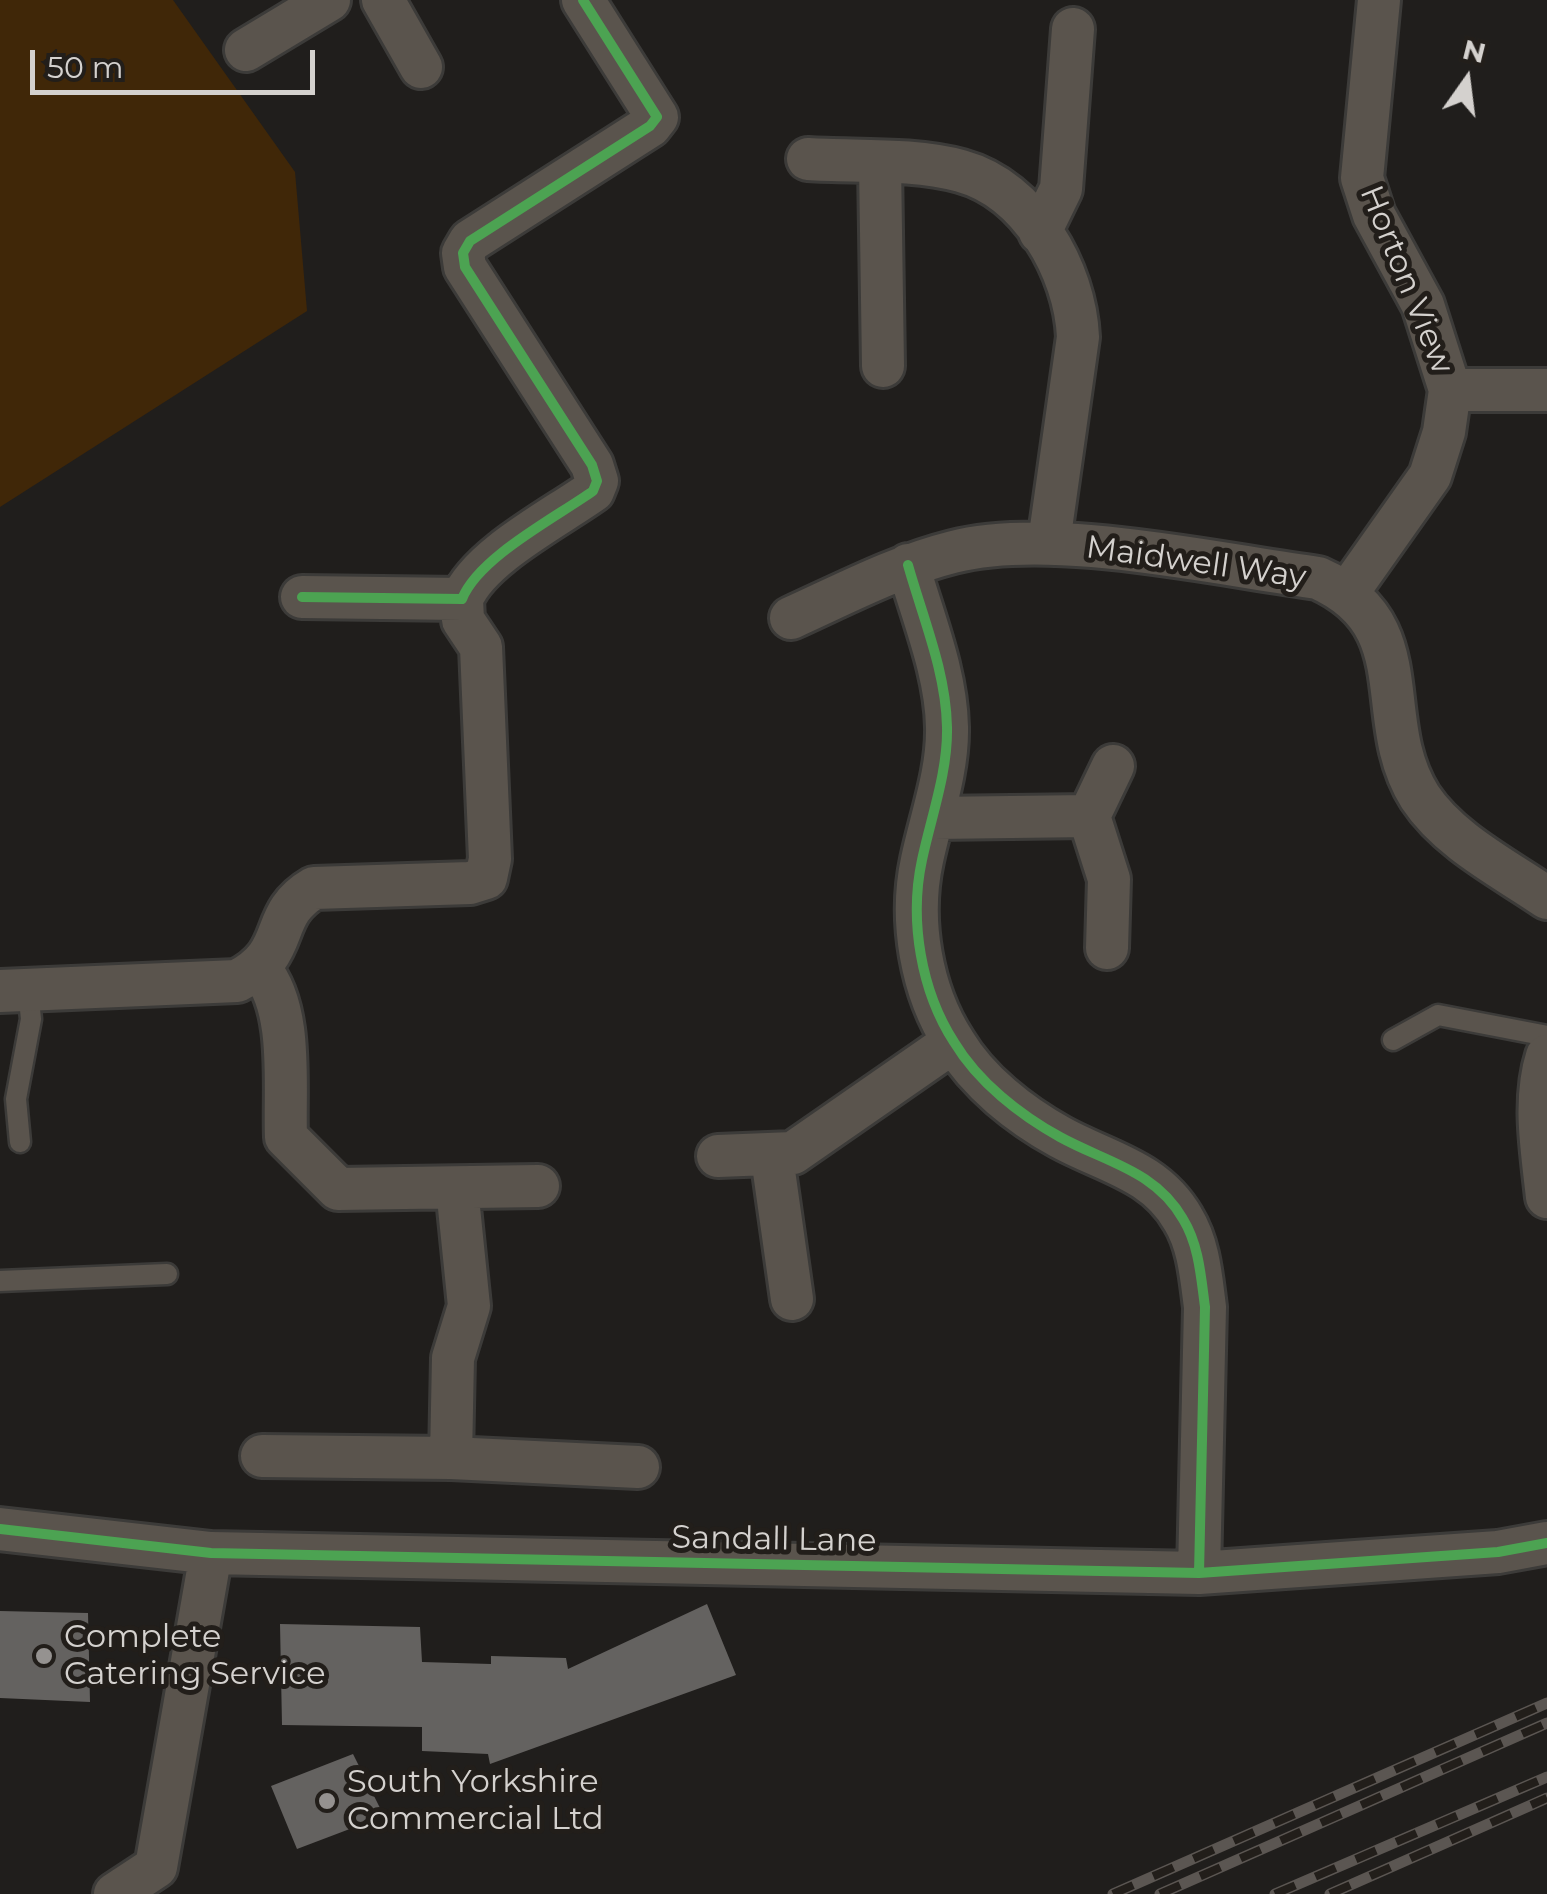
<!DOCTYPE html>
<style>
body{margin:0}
#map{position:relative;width:1547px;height:1894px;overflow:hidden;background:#201e1c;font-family:Montserrat,sans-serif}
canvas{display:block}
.north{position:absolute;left:1417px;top:30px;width:100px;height:100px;-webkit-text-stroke:8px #221e1a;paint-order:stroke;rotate:14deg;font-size:28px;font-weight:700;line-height:40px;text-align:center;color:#d4d1ce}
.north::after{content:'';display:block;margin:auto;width:35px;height:45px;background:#d4d1ce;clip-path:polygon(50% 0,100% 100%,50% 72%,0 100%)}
.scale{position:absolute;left:30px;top:50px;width:285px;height:45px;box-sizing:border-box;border:5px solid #d4d1ce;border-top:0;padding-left:12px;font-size:30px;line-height:35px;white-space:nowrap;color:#d4d1ce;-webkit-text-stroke:8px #221e1a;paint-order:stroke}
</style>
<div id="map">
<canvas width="1547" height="1894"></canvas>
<div class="north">N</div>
<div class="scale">50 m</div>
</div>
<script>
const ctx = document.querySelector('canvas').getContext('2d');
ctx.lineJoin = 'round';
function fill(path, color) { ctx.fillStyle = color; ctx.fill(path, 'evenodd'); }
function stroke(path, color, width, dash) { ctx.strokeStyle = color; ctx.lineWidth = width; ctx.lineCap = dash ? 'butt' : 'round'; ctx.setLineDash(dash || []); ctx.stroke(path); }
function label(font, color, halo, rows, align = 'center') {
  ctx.font = font + ' Montserrat,sans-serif'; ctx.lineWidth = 10; ctx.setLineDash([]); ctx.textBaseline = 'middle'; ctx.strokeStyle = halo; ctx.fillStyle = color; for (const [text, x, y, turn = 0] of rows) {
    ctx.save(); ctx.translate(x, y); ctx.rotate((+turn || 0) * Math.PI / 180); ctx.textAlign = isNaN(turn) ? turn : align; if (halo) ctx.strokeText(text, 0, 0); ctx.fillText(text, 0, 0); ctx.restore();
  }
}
const green = new Path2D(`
 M0,0H173L295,172L307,311L0,507Z`);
const building = new Path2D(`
 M707,1604L736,1675L490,1764L488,1754L422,1751V1727L282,1725L280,1624L420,1627L422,1662L491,1664V1656L566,1658L568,1669Z
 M0,1611L88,1613L90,1702L0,1698Z
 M353,1754L384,1816L297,1849L271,1786Z`);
const lane = new Path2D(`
 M1393,1040L1438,1015L1547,1036
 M20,1142L16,1099L31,1019L28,990
 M0,1281L167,1274`);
const street = new Path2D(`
 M383,0L421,67
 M246,50L329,0
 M808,159C857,162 913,158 961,171C1030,190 1075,270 1078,337L1049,542
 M880,164L883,366
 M1040,232L1061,189L1073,29
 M1450,390H1547
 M908,565C923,618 946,672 947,727C948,772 931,817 922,860C909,920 921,991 954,1042C978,1082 1020,1115 1060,1137C1105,1162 1155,1170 1183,1219C1199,1245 1201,1277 1205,1307L1199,1573
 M1348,592L1430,476L1444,432L1450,390L1423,305L1374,215L1362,178L1379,0
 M302,597L462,599C479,557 555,518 593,491L597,481L592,465L465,267L463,253L470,241L650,126L657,117L583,0
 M791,618C844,594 897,566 953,552C1052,527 1214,564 1318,578C1424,625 1370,718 1420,797C1449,841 1505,869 1547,898
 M934,818L1089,816
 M1107,948L1109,879L1089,816L1113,766
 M260,969C294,1009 284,1087 286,1137L338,1189L538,1186
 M0,991L237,981C294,952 266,916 314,888L470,883L486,878L490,859L481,647L463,620L462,599
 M1547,1056C1533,1100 1542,1151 1547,1197
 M718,1156L793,1153L953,1042
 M772,1157L792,1299
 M262,1456L451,1458L453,1358L469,1306L457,1188
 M451,1458L638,1467
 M0,1529L211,1553L1199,1573L1498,1552L1547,1543
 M115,1894L156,1867L211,1553`);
const rail = new Path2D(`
 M1113,1894L1547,1703
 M1160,1894L1547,1723
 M1275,1894L1547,1777
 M1330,1894L1547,1798`);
const cycleway = new Path2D(`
 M908,565C923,618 946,672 947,727C948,772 931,817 922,860C909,920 921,991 954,1042C978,1082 1020,1115 1060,1137C1105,1162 1155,1170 1183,1219C1199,1245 1201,1277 1205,1307L1199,1573
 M302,597L462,599C479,557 555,518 593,491L597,481L592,465L465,267L463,253L470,241L650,126L657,117L583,0
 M0,1529L211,1553L1199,1573L1498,1552L1547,1543`);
const markers = [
 [44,1656,10,"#959290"],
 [327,1801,10,"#959290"]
];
const streetNames = [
 ["Horton View",1406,280,68],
 ["Maidwell Way",1196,563,8],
 ["Sandall Lane",774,1540,1]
];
const poiNames = [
 ["Complete",64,1638],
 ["Catering Service",64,1675],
 ["South Yorkshire",347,1783],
 ["Commercial Ltd",347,1820]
];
fill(green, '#402708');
fill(building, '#646260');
stroke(lane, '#3c3b39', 25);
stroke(street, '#3c3b39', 48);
stroke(lane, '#5a544d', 20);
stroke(street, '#5a544d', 42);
stroke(rail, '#5b5652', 11);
stroke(rail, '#221e1a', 8, [22]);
stroke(cycleway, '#4ca352', 10);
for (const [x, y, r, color] of markers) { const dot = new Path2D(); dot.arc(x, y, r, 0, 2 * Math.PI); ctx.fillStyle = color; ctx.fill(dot); stroke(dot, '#221e1a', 4); }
label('32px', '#d4d1ce', '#221e1a', streetNames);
label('32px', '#d4d1ce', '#221e1a', poiNames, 'left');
</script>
